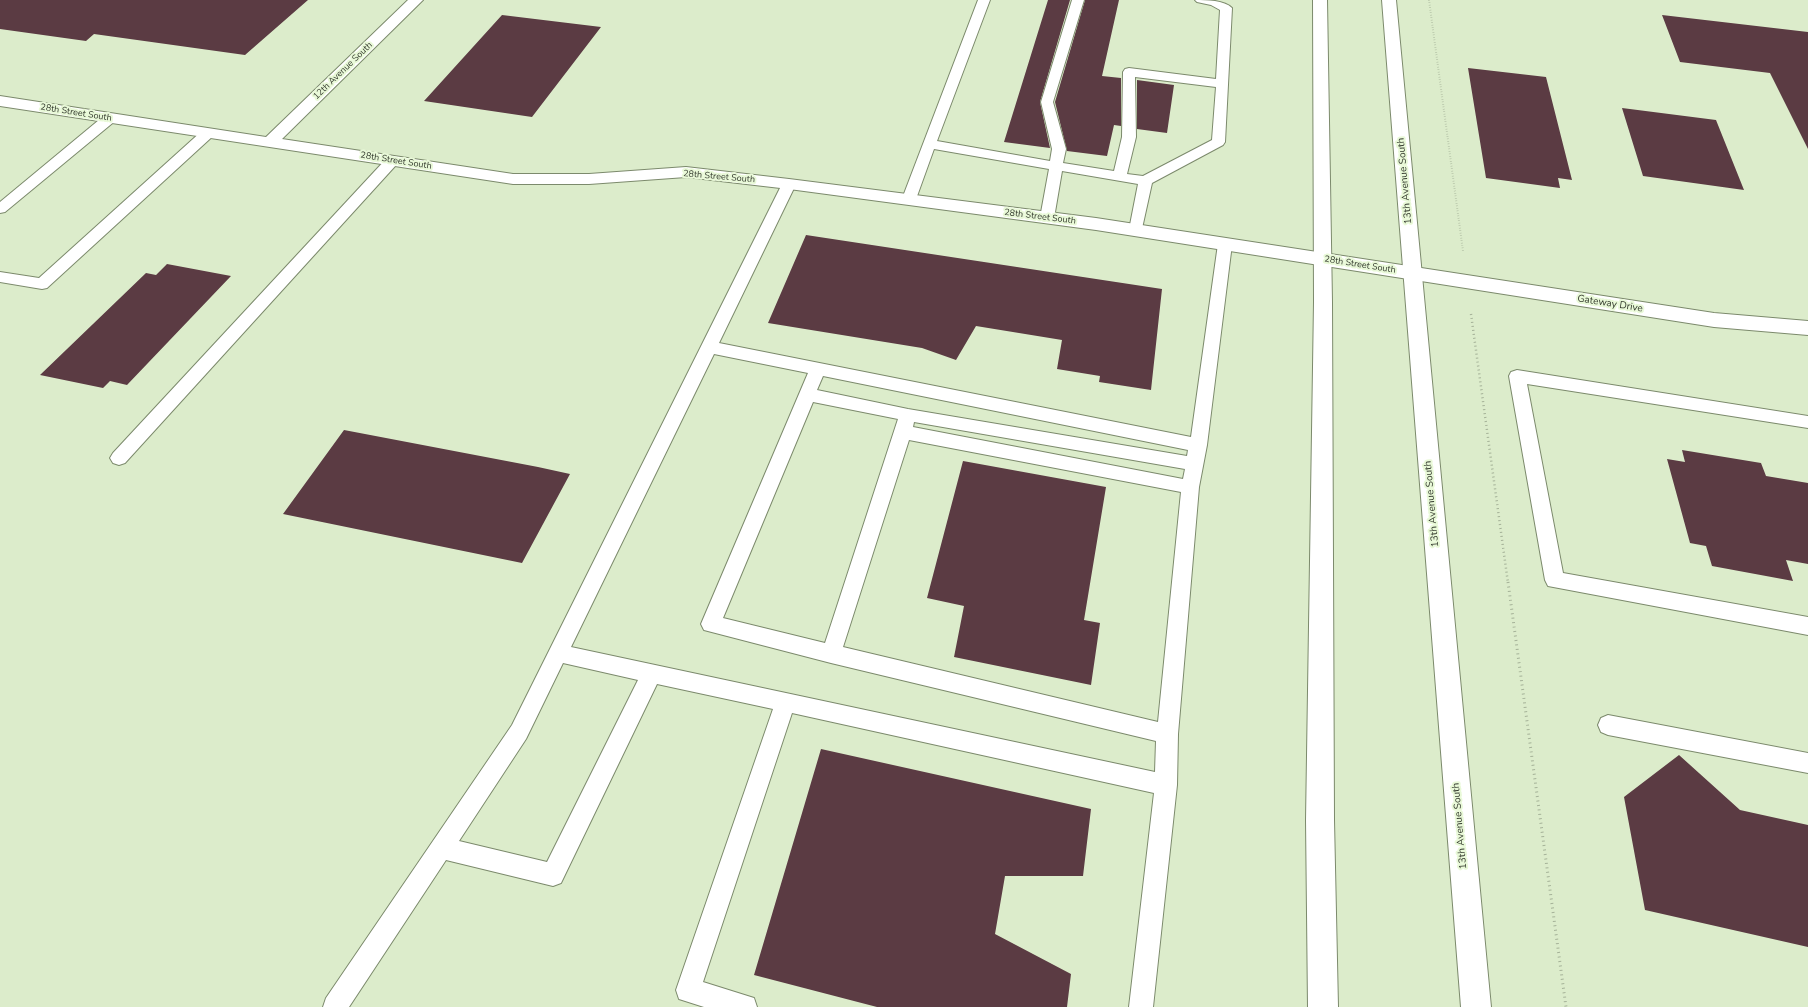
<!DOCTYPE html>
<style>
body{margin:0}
canvas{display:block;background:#dceccb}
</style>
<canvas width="1808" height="1007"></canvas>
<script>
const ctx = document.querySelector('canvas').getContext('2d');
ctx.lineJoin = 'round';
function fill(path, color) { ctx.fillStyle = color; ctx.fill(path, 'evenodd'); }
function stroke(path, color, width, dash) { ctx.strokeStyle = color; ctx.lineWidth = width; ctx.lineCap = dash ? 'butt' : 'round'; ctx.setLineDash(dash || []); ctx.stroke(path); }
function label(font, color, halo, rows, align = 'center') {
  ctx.font = font + ' "Nunito Sans",sans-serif'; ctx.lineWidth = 4; ctx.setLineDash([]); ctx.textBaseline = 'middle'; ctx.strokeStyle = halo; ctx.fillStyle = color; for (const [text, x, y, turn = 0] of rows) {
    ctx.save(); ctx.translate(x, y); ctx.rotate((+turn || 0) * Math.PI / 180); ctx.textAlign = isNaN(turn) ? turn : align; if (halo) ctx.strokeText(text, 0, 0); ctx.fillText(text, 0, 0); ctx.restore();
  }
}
const building = new Path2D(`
 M0,0H308L245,55L94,34L86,41L0,29Z
 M1048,0H1070L1040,102L1050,148L1004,142Z
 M1085,0H1119L1102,76L1121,78V126L1114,125L1107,156L1067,151L1055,102Z
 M502,15L601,27L532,117L424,101Z
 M1662,15L1808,32V149L1770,73L1680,62Z
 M1468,68L1546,77L1572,180L1558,178L1560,188L1486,178Z
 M1137,80L1174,85L1167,133L1137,129Z
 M1622,108L1716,120L1744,190L1643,176Z
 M806,235L1162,289L1151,390L1099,382L1100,376L1057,369L1062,340L976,326L956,360L922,348L768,323Z
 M167,264L231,276L127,385L110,381L103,388L40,375L146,273L156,275Z
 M344,430L538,467L570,474L522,563L283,514Z
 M1682,450L1761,463L1766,476L1808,483V564L1786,560L1793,581L1712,566L1706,546L1690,543L1667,459L1685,462Z
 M963,461L1106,487L1084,620L1100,623L1091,685L954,657L964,606L927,598Z
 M821,749L1091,809L1083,876H1005L995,934L1071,974L1067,1007H877L754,975Z
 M1679,755L1740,810L1808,825V947L1645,910L1624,797Z`);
const pathFar2 = new Path2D(`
 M1429,0L1463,251`);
const pathFar1 = new Path2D(`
 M1471,314L1508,583`);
const path = new Path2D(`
 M1508,582L1566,1007`);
const lane = new Path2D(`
 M978,0H990L937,141L1050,161L1052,149L1041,102L1072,0H1084L1053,102L1066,149L1063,163L1114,171L1122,137L1123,72L1125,69L1129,68L1216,79L1220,10L1211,5L1197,2L1195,0C1207,0 1224,0 1232,8L1225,142L1223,145L1152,183L1141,233H1131L1129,230L1138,184L1062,171L1054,218L1052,221H1042L1040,218L1049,169L934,149L916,199L914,202H904L902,199ZM1135,77L1216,87L1212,140L1143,176L1127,174L1136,137Z
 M110,114L116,118L115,121L5,212L0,213V202L105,115Z
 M208,129L213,130L215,133L213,136L47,288L42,289L0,282V272L39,278L203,130Z
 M392,157L397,158L399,161L397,164L125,463L119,465L113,463L110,458L113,453L387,158Z
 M789,180L794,181L796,184L719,343L1191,437L1218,244L1220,241L1225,239L1230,241L1232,244L1207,445L1199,487L1178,734L1177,785L1153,1007H1129L1154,793L792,713L703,982L754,998L757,1007H704L679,999L676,990L773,709L657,684L561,883L553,886L446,860L349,1007H323L326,998L512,725L782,184L784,181ZM714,354L808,373L701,624L704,630L831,663L1156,741L1155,772L571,647ZM823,376L1188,450L1187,456L908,409L817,390ZM813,402L898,419L825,643L723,618ZM914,422L1185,469L1183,479L913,427ZM909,440L1181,492L1158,722L843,647ZM563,663L638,680L547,862L459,841L526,739Z
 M1517,370L1808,416V428L1527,384L1563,573L1808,617V635L1548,586L1545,580L1509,376L1511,372Z
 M1608,715L1808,753V773L1608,735L1601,732L1598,725L1601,718Z`);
const street = new Path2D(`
 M408,0H423L282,139L513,174H589L686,167L789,179L1096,218L1714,313L1808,321V335L1714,327L1096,230L789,189L686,177L589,184H513L0,106V96L266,137Z`);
const secondary = new Path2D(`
 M1313,0H1327L1332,302L1334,820L1338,1007H1308L1306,820L1314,302Z
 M1382,0H1396L1491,1007H1461Z`);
const farStreetnames = [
 ["12th Avenue South",343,71,-44],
 ["28th Street South",76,113,9],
 ["28th Street South",396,161,9],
 ["28th Street South",719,177,5],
 ["28th Street South",1040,217,7],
 ["28th Street South",1360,265,9]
];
const streetNames = [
 ["13th Avenue South",1405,181,-95],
 ["Gateway Drive",1610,304,9],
 ["13th Avenue South",1432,504,-95],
 ["13th Avenue South",1460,826,-95]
];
fill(building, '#5b3b43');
stroke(lane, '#7c8a6c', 2);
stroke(street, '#7c8a6c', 2);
stroke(secondary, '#7c8a6c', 2);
stroke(pathFar2, '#a5b298', 2, [0.5, 2]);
stroke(pathFar1, '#a5b298', 2.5, [1, 3]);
stroke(path, '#a5b298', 3, [1, 3.5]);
fill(lane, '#fff');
fill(street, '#fff');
fill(secondary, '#fff');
label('9px', '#343b2e', '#e9f9d8', farStreetnames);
label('10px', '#343b2e', '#e9f9d8', streetNames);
</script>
